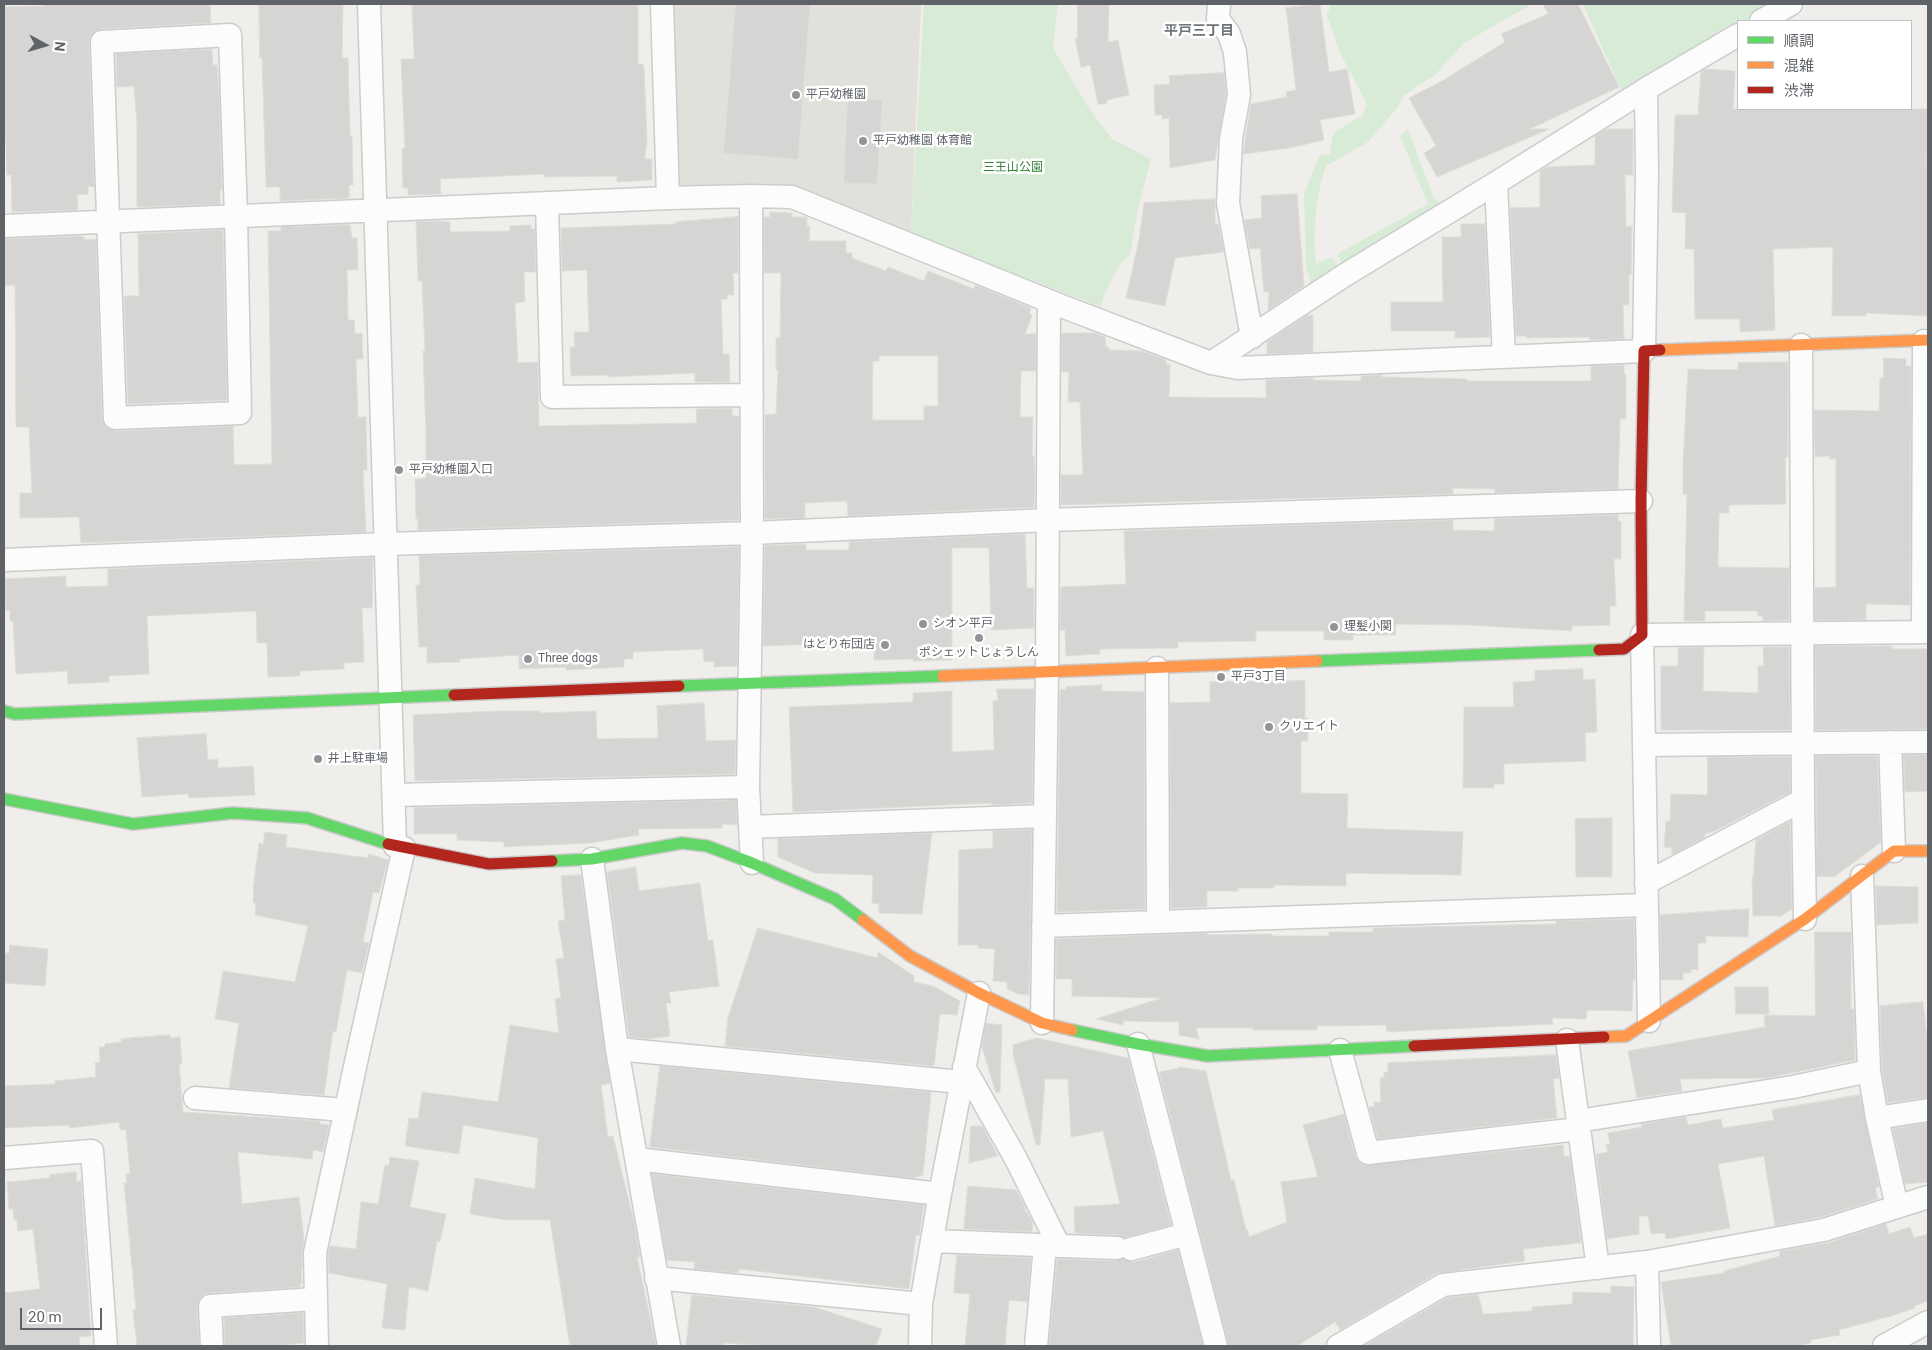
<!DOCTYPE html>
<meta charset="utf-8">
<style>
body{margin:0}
#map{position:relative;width:1932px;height:1350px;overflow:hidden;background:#efeeea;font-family:Roboto,"Noto Sans JP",sans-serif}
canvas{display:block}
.frame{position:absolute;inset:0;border:5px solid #5f6368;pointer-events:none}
.legend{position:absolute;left:1737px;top:20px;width:175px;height:90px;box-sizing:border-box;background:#fff;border:1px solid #bfc1c3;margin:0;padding:6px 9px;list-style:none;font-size:15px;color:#5f6368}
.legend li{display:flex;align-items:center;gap:10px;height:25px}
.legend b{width:25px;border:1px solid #bfc1c3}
.north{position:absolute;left:20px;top:20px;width:50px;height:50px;-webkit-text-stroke:4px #fff;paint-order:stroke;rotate:96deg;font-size:14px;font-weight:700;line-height:20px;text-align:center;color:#5f6368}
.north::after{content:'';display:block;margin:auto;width:18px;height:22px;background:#5f6368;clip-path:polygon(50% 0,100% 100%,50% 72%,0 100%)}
.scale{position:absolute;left:20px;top:1308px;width:82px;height:22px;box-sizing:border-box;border:2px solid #5f6368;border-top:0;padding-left:6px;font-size:15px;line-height:18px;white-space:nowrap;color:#5f6368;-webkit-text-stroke:4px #fff;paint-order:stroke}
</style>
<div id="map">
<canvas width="1932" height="1350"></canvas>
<div class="frame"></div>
<ul class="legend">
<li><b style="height:6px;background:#63d668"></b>順調</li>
<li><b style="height:6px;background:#ff974d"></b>混雑</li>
<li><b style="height:6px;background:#b3261e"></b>渋滞</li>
</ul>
<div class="north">N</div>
<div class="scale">20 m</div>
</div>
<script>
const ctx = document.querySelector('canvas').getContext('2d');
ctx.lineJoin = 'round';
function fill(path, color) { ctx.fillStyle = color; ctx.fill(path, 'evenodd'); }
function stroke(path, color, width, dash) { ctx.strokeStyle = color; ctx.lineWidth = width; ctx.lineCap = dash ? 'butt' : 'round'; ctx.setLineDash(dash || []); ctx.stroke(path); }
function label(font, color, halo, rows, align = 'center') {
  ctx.font = font + ' Roboto,"Noto Sans JP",sans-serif'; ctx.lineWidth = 5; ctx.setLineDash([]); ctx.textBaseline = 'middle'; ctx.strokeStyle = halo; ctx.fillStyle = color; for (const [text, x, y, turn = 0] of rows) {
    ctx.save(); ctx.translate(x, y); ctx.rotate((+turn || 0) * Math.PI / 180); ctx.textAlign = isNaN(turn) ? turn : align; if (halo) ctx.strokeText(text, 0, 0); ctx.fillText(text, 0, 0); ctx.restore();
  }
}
const education = new Path2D(`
 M672,4H921L911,234L794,189L680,186Z`);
const green = new Path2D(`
 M924,4H1058L1053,48L1086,104L1112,139L1151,159L1138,208L1130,254L1118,267L1104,295L1101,307L911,234Z
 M1331,4H1532L1464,43L1435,75L1404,95L1398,107L1368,142L1326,166C1315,199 1313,230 1316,264L1332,257L1339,269L1311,286L1306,265L1304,194L1320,155L1330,154L1332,137L1338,130L1363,115L1367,104L1339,51L1327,15Z
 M1583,4H1775L1746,21H1738V26L1623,94Z
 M1408,129L1434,199L1438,200L1440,205L1344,266L1337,254L1428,204L1400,136Z`);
const building = new Path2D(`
 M43,4H210L211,23L101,29L95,31L90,36L89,42L94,187L88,186V194L77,195L78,210L12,212L11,175H7L5,117L4,118V7L43,6Z
 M259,4H343L342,58H348L350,136H352L353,185H349V198L280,201V187H266L262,57L260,58Z
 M412,4H638V64H643L644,67L647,139L645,159H652V180L617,182V176L544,177V174L440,179L441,194L408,195V188H403L402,149L405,148L401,59H414Z
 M736,4H810L798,159L724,153Z
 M1078,4H1109L1108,42L1118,40L1129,95L1107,100V104H1098L1090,65L1081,67L1075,39L1077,38Z
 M1320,4L1329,72L1347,69L1355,114L1320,120L1324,140L1289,148L1243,154L1251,104L1287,97L1286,92L1296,90L1286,8Z
 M1543,4H1578L1619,87L1530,129H1549L1437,177L1424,153L1436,146L1409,98L1442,81L1505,42L1501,34L1548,14Z
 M212,49L213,65H217L219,93L222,190H220V204L137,207V123L134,86L117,87L116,54Z
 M1706,69L1735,71L1733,109H1928V151H1927L1928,316L1866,313V316H1832L1833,247L1773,249L1775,330L1740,332V319H1695L1694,249H1685L1686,213L1672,212L1675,115H1698L1701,72Z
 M1224,73L1226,94L1215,160L1170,168L1169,118L1162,119V115H1155L1154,85L1170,84L1169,76Z
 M848,98L882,100L877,184L844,183Z
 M1607,129H1633V175H1625L1626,227L1632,226L1631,275H1629V305H1623L1624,339L1590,340V337L1527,338V336H1516L1510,208L1540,207V171L1547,167L1595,165V136Z
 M1297,194L1304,286L1268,310L1269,292H1264L1260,248L1250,249L1244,220L1262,218L1261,196Z
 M1215,199V224H1218L1224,252L1175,258L1165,306L1126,298L1139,240L1144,203Z
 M770,212L792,213V217H807V226H810L809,241H846V253H852V258L886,271L888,267L924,281L928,271L974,289L975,285L1031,308L1029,314L1032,315L1025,334H1036V371H1021L1020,417H1033L1032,456H1034L1035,475L1034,507L848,516L847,501L805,503V518L765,519V415L776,414L778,370H776V338H780L781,273H764V217H770ZM879,356H938V406H924V420H872L873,361H879Z
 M738,217V273H733L734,295H727V299H721L723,354H729L730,382H695V373L608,377V375L571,376L570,347H575L574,332H589L587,270L562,271L561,228L676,224V222Z
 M441,221L450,222V232L510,231V226L531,225V229H535L536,272H524L525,302L515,303L516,326L518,363L538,362L539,426L697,423L696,409L732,408V416H739V520L418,530V519H416L415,479L426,478V432L423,351H425L422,281H418L416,222Z
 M1461,224H1485L1490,337L1455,338V331H1391V302H1443L1442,237H1461Z
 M350,225L352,238H357L358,270H347L348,320H354L355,334L362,333L363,359H356L358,417H366L367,470H363L366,532L81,543L79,517L20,518V493H32L29,427H16L15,285L5,286L4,239L79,236L84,237L85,240L96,239L102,418L104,425L108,429L116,431L233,426L234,465L272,464L268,231H281V227Z
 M220,230L223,231L227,400L128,404L124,296H139L138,234Z
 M1308,315H1313V352L1267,354V342Z
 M1062,333H1095L1105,337L1106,347H1109V350L1142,351L1166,360V364H1170L1169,397L1266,398V380L1313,378V380L1361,381V376L1382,375V377L1467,379V381H1591V366L1624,365V375L1626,374V419H1620L1618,489L1495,493V489L1453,488V494L1061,505V475H1083L1080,402H1068L1069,372H1062Z
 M1884,358L1906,359V366H1911L1910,605L1866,604V620H1815V588L1836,587V459H1830V456L1815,457L1814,410L1879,411L1880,378H1883Z
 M1775,362H1788V457H1785L1786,504L1729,505V513H1719L1718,567L1789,568V620L1763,621V616H1758V611H1705V621H1684L1687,494H1683V464L1688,369L1738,370V363Z
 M1618,515V521H1621V559H1614L1616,606H1610V625L1572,626V631L1468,625L1396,624L1395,635H1353V640H1324V631H1256V641L1178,642V648L1100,649V654L1066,656L1065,630H1060L1061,587L1126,584L1124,531L1453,520V530L1494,531L1495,519Z
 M1025,534L1027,588H1034V628L991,630L989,548H952V660L913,661V659L874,660V647L819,648L818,644L763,646L765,546L806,544V550H849V542Z
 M739,547L737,666L714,667V661L704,662L703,649L633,652V659H624V667L566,670V667L519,669V655L460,659V662L427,663V647H419L416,585H420L419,556Z
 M373,558L372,608H362L364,662L344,663V669L300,671V676L268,677L267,643H257L256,611L147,616L149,674L109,676V682L68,684L67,671L16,674L13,621H10V610L6,611L5,579L66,576V587L108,586V569Z
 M1815,646H1892V649H1928V729L1816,730Z
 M1704,647L1703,691L1758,693V666H1764L1763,647H1789L1790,730H1661V666H1678V648Z
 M1583,669V680L1595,679L1597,732L1585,733L1586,761L1504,764V784H1494V788H1463L1464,707H1514L1513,682L1535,681V671Z
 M1305,681V718H1308V741H1301V793L1348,794L1347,828L1463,832L1461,875L1346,873V886L1274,885V888H1238V891H1207V907L1171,908L1170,703L1210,702V682Z
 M1102,685V691L1144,692L1145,909L1057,912L1060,689L1067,690L1066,687Z
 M997,689H1034L1032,803L992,805V803L793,812L789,707L913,702V693L952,691V752L994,750L993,701H998Z
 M704,703L706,741L736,740L735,774L415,781L413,715L497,711H540V713L596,711L597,739L658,738L657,706Z
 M206,734L208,760L218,759V768L253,766L255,795L189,798L188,794L142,797L137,738Z
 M1904,755H1928V791L1905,792Z
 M1816,756H1877L1881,842L1834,877L1817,876Z
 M1708,757H1790V792L1715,831L1705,834V837L1672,855V848L1664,847L1666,821H1670L1671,794L1707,795Z
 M736,800L737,825L722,824V828L638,829L639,835L590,843L504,847V842L457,840V834H414V808Z
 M1612,818V877H1576L1575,819Z
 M1790,822L1792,909L1781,916H1753L1752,878H1753L1756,840Z
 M1032,830L1029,995L1018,994L1007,989V982L993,981L995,949L978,948V945H958L959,850L993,848V831Z
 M265,832L287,835L286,847L368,858L369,854L388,860L379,893L373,892L363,942L369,943L362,973L347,970L336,1032L333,1031L324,1095L229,1088L239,1023L215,1019L223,971L295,982L308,926L255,915L256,903H253L254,890H253L259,843L263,844Z
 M932,833L922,914L879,913V904L872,903L873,875L815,873L778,857V839Z
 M636,867L639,891L700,883L708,941L713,940L719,986L669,992L671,1003H666L670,1036L648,1039L629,1037L607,872Z
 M581,875L610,1083L601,1085L608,1137L613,1136L634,1222L640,1257H637L656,1346H570L550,1220H507L470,1214L475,1178L535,1189L538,1138L463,1125L459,1154L405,1146L409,1118L418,1119L422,1092L498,1102L510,1025L559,1033L555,999L561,998L556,959L564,958L558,921L565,920L561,876Z
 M1876,886L1918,887V923L1877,925Z
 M1749,909L1748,937L1706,936V943H1698V970L1691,969V973H1683V980H1661L1660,915Z
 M1634,919L1635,979H1633L1632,1011L1587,1010L1586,1019L1552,1018L1553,1024L1387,1032L1386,1025L1317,1026V1030H1253V1028H1196L1199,1039L1179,1035V1022L1123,1021L1124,1025L1096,1019L1162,998L1072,996V979H1056V939L1207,933V935L1272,934V936H1329V932H1373V928L1556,924V921Z
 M758,928L878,958V952L914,976V982L933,986L960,1001L957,1015L940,1014L934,1066L725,1046L728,1018Z
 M1815,932H1851V1009H1854L1855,1060L1767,1078L1680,1079L1682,1091L1637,1098L1628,1051L1765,1027L1764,1015L1815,1016Z
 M10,945L48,949L45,986L4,983V953H9Z
 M1735,987H1768L1769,1014H1736Z
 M1923,1002L1928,1046V1097L1888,1103L1882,1070L1880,1006Z
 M986,1023L1002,1025L1000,1092L996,1093L982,1047Z
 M170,1035V1038L180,1037L182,1064H179L183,1112L320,1121V1124L329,1125L323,1152L313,1150L312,1159L238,1152L242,1204L299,1197L304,1240L302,1253V1270H301L302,1283L300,1284V1287L209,1293L203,1295L199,1300L197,1306L199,1346H137L133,1310H136L124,1183H127L126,1174H130L126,1129L120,1130L119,1122L70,1128L69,1125L4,1128V1086L55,1084V1081L96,1077L95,1063L100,1062L99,1047H105V1044L122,1042L121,1039Z
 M1037,1038L1128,1058L1171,1225L1125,1238L1118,1235L1075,1233L1074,1207L1120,1204L1103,1131L1071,1137L1068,1079H1045L1040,1145H1036L1013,1054V1045Z
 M1556,1055L1559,1078L1553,1079L1557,1118L1378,1139L1369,1107L1375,1106L1374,1102H1381L1380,1078H1384V1072H1388V1063Z
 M660,1066L931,1092L923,1175L912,1178L650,1147Z
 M1179,1067L1206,1071L1231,1180H1234L1246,1230H1248L1249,1237L1287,1222L1281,1182L1318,1177L1303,1125L1344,1114L1355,1156L1359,1162L1364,1165L1563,1145L1564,1157L1570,1156L1581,1243L1523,1249L1525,1261L1437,1273L1340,1330L1335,1322L1297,1346H1229L1159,1072L1179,1068Z
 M1860,1095L1879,1187L1875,1188L1878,1199L1821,1217L1775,1226L1764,1156L1718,1164L1730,1228L1666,1239L1665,1233L1651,1234L1648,1216H1639V1234L1607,1239L1596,1154L1608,1152L1606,1145L1610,1144L1608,1133L1642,1127L1641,1124L1686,1117L1688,1125L1721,1119L1723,1128L1774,1120L1772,1110Z
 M1928,1123V1182L1905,1184L1893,1129Z
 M971,1126H982L998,1156L969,1163Z
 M390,1157L419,1161L410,1207L446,1214L440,1242L437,1241L428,1291L409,1287L405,1330L382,1328L387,1284L329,1273L328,1254L330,1246L356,1249L361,1202L378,1204L385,1165H389Z
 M76,1172L77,1182L81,1181L91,1336L79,1337L80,1346H4V1293L40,1289L33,1229L18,1231L17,1220H14L13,1209H9L7,1182L50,1178V1175Z
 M652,1174L924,1205L919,1236L916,1235L909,1289L739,1269L738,1273L694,1269L695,1262L667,1260Z
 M968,1186L1016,1190L1025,1207V1212H1027L1033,1223L1032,1232L964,1229Z
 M1886,1224L1889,1234L1910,1227L1914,1238L1928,1234V1301L1914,1306L1915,1308L1891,1316L1839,1330L1840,1335L1810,1340L1811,1343L1793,1346H1671L1661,1282L1724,1273V1271L1780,1256L1779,1251L1828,1243Z
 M1178,1250L1203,1346H1049L1057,1259L1116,1261L1123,1259L1134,1262Z
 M957,1255L1031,1258L1027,1302L1009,1300L1005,1346H965L970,1294L954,1293Z
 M1611,1286L1634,1287L1633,1346H1364L1447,1298L1478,1294L1483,1314L1532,1311V1307L1572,1304L1573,1292L1611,1293Z
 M692,1295L814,1307L882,1329L876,1346H775L724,1343V1346H686Z
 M303,1313L304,1343L275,1346H225L224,1318Z`);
const street = new Path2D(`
 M369,4L395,846
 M662,4L668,198
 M1219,4L1218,19L1229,34L1235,52L1239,95L1231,139L1228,203L1252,337
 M1761,21L1791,4
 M230,35L236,216L240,413L115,418L102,42Z
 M1496,183L1504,357
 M751,196L752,533L748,787L752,863
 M547,203L552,397L752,395
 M4,226L668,198L751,196L792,197L1064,307L1211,363L1238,368L1644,351L1647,171L1646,89
 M1801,345L1803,800L1805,919
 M1211,363L1345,275L1496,183L1646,89L1738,35
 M4,560L386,544L752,533L1048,520L1641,501
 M1923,632L1924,341
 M1157,668L1158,922
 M1890,742L1894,851
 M1644,745L1928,742
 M394,795L748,787
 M750,827L1045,816
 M592,859L617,1049L669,1346
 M1862,876L1869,1071L1877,1118L1897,1207
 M1646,883L1803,800
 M1043,926L1646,905
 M1649,1021L1642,635L1928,632
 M1042,1023L1047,672L1049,301
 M1567,1040L1598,1268
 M1138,1044L1216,1346
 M617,1049L961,1082
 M1340,1050L1368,1153L1579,1129
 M964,1067L1016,1159L1059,1246
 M195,1098L345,1110
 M1877,1118L1928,1110
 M1578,1121L1793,1087L1869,1071
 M4,1158L92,1151L106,1346
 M636,1159L940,1194
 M932,1241L1117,1248
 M1131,1249L1187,1234
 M1647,1262L1649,1346
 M656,1278L921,1304
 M212,1346L210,1306L315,1299
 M317,1346L315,1253L358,1053L404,848
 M920,1346L921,1304L940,1194L979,993
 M1036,1346L1045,1246
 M1338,1346L1443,1285L1647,1262L1824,1230L1928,1197
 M1884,1346L1928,1322`);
const fast = new Path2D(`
 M1317,661L1599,650
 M679,686L943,676
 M4,711L15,714L454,695
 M4,799L133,824L233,813L307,818L388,844
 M552,861L592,859L682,843L707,846L752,863L835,899L863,920
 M1072,1030L1138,1044L1208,1056L1414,1046`);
const slow = new Path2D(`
 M1660,350L1928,340
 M943,676L1317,661
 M863,920L910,956L979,993L1042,1023L1072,1030
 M1604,1037L1626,1036L1805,919L1894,851H1928`);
const jam = new Path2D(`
 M1599,650L1624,649L1642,635L1641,501L1644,351L1660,350
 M454,695L679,686
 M388,844L489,864L552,861
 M1414,1046L1604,1037`);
const markers = [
 [796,95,5,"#919496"],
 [863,141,5,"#919496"],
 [399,470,5,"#919496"],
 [923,624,5,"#919496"],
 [1334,627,5,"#919496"],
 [979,638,5,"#919496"],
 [885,645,5,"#919496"],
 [528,659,5,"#919496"],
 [1221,677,5,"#919496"],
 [1269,727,5,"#919496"],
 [318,759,5,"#919496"]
];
const poiNames = [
 ["平戸幼稚園",806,95],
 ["平戸幼稚園 体育館",873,141],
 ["平戸幼稚園入口",409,470],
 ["シオン平戸",933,624],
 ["理髪小関",1344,627],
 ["はとり布団店",875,645,"right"],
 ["ポシェットじょうしん",979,653,"center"],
 ["Three dogs",538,659],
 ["平戸3丁目",1231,677],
 ["クリエイト",1279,727],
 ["井上駐車場",328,759]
];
const parkNames = [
 ["三王山公園",1013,168]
];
const neighbourhoodNames = [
 ["平戸三丁目",1199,31]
];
fill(education, '#e2e0da');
fill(green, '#d8ebd6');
fill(building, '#d6d5d3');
stroke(building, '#deddd9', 1);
stroke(street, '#cbcccc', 25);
stroke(fast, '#cacacb', 14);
stroke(slow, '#cacacb', 14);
stroke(jam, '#cacacb', 14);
stroke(street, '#fdfcfc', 22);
stroke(fast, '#63d668', 11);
stroke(slow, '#ff974d', 11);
stroke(jam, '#b3261e', 11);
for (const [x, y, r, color] of markers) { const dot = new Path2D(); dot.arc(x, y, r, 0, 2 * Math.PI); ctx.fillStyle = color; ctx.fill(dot); stroke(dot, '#fff', 2); }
label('12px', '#5f6368', '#fff', poiNames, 'left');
label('12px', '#348238', '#fff', parkNames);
label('bold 14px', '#70757a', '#fff', neighbourhoodNames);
</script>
